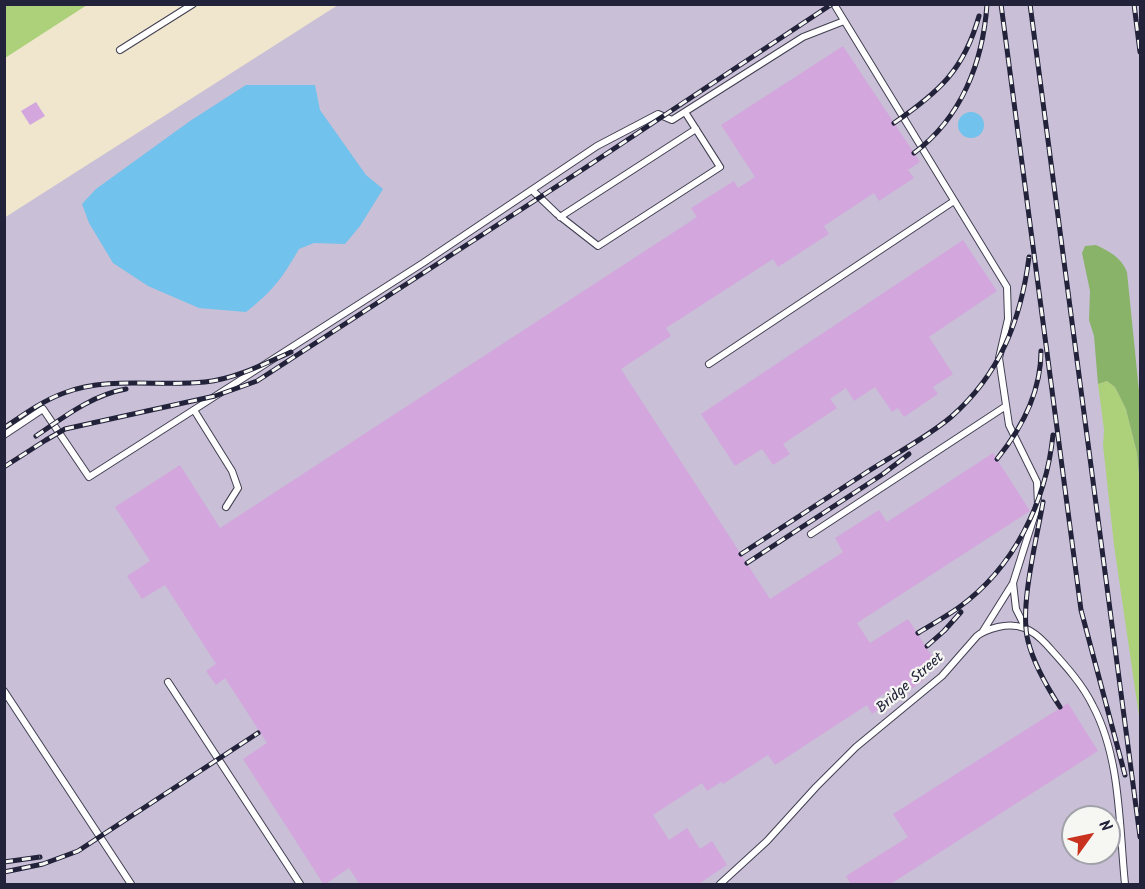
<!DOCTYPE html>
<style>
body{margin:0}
#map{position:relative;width:1145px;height:889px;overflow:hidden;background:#efe6cd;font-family:Kalam,sans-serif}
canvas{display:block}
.frame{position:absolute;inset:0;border:6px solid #22223b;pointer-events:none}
.north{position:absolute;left:1061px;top:805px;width:60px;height:60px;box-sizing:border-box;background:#f6f6f2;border:2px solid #a1a1a9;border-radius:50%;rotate:57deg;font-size:16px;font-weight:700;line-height:24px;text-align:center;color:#22223b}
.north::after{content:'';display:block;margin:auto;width:21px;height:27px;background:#c8321e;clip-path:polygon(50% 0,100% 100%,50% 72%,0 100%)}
</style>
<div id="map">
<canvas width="1145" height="889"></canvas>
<div class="frame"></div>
<div class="north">N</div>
</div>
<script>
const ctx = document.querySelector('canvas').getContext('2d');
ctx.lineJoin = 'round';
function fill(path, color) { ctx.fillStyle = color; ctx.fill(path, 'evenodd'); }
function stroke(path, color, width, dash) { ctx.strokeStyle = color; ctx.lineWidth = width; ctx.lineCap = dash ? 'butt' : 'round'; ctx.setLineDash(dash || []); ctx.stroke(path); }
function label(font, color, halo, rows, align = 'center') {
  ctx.font = font + ' Kalam,sans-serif'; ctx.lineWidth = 4.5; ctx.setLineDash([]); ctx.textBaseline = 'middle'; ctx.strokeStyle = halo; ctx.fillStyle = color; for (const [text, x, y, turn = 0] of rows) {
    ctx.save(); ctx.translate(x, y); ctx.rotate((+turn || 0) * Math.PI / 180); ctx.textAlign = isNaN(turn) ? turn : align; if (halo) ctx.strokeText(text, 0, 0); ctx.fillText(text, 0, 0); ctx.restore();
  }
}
const industrial = new Path2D(`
 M338,5H1140V884H5L4,218ZM1073,817H1109V853H1073Z`);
const green = new Path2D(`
 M5,4H87V5L5,58Z
 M1107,381L1115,387L1126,409L1137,453L1140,486V723L1114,545L1103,445L1104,430L1098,384Z`);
const forest = new Path2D(`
 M1096,245C1110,252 1121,257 1127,272L1140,401V486L1137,453L1126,409L1115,387L1107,381L1098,384L1094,336L1089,320L1090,291L1082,253L1085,246Z`);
const water = new Path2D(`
 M246,85H315L320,110L366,175L383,189L360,226L345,244L314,243L299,249C282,278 273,291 246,312L199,308L148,286L113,263L89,223L82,204L96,189L190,121Z
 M958 125a13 13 0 1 1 26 0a13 13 0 1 1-26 0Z`);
const building = new Path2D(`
 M843,46L920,162L908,170L914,178L879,201L874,193L824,226L829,234L778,267L773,259L666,328L671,336L621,369L770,599L843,552L835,538L879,510L887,522L993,453L1030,511L857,623L870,643L908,619L935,661L917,672L923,681L896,699L890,690L876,699L881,708L872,714L867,705L775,765L768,755L723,784L721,782L707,791L702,783L653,815L669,840L687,828L700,849L712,841L727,865L697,885H360L349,868L324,885L243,759L267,743L225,678L216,685L206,671L216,664L165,585L142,599L127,576L150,561L115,507L180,465L220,528L697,217L691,208L734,181L738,188L755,177L721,125Z
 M36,102L45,116L30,125L21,111Z
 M963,240L997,291L929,337L953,374L933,387L938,394L904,417L898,408L892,412L875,387L854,401L846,388L830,399L837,408L783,444L790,454L773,465L762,449L735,466L701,414Z
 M1068,703L1098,751L889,885H851L846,876L908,837L893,814Z`);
const lane = new Path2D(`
 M834,4L1007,287L1008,319L999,358L1009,425L1037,482L1038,504L1013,583L983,631
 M120,50L193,4
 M532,190L557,214L598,246L720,167L685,112
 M560,217L696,129
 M709,364L954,201
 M194,410L232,471L238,488L226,507
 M4,435L43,409L89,477L423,263L597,146L658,114L672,120L803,37L844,21
 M811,534L1006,406
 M1013,583L1016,609L1025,627
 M168,682L300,884
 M4,691L131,884
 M720,884L767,841L816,787L856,747L942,676L977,636C983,631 990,629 998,627C1018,622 1032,629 1046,644C1063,663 1082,683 1093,706C1121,759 1119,826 1125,884`);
const rail = new Path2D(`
 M1001,4L1081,610L1125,775
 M1030,4L1140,837
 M1134,4L1140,52
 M894,123C939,92 964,70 979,16
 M914,153C961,118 983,63 987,4
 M4,428C23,415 42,401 64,393C109,376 158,387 205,382C235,379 264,364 291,352
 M36,436C64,417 92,395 126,389
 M997,459C1022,428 1041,392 1041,351
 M4,467L46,440L65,429L215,396L257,381L585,168L832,4
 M1043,502C1037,538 1019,607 1028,641C1034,665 1047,687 1060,707
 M741,554C783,527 825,499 867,472C895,454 926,438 951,417C1000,374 1021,320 1029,257
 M747,563L883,474L909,454
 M918,633C931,625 945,617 958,608C1014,568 1046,502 1053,435
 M927,646L944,631L961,612
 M4,862L40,857
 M4,872L43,864L78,851L258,733`);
const streetNames = [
 ["Bridge Street",911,684,-41]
];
fill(industrial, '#c9bfd7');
fill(green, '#add17a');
fill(forest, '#8ab36a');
fill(water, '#71c2ec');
fill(building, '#d3a7dd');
stroke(lane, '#413f51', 8);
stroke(lane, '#fff', 6);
stroke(rail, '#22223b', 5);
stroke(rail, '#f6f6f2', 3, [9]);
label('15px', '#22223b', '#f6f6f2', streetNames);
</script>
